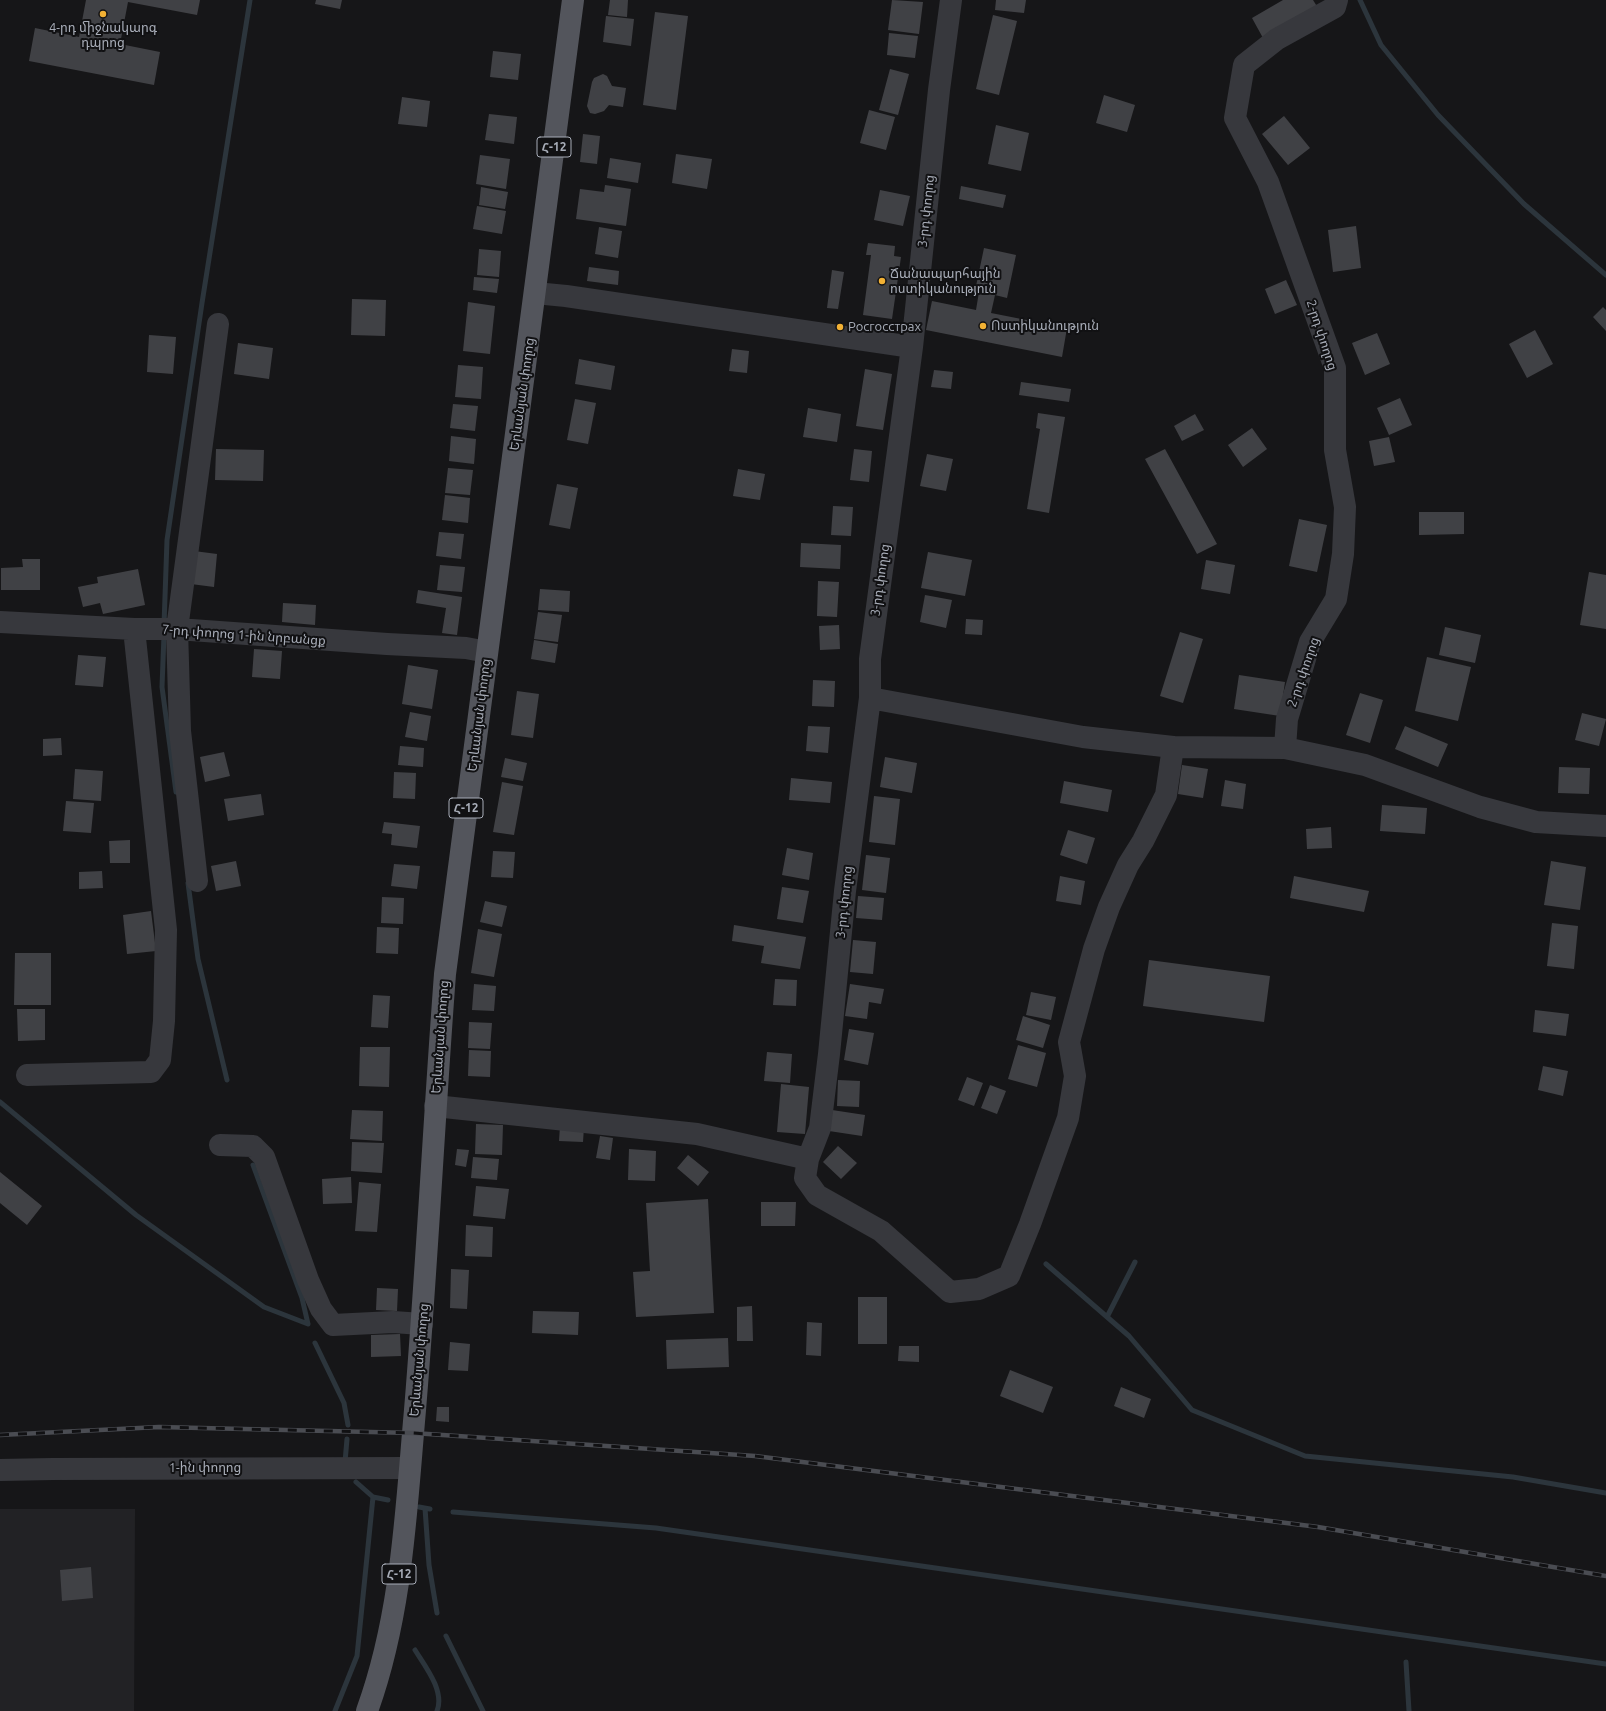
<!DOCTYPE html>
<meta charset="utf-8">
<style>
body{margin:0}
canvas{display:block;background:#161618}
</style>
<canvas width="1606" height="1711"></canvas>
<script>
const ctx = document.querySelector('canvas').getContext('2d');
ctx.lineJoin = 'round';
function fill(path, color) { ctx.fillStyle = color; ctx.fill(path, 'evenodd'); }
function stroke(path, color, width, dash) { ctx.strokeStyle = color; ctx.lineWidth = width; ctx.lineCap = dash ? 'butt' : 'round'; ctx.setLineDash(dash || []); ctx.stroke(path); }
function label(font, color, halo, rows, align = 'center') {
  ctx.font = font + ' Ubuntu,"Noto Sans Armenian",sans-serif'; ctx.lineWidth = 4; ctx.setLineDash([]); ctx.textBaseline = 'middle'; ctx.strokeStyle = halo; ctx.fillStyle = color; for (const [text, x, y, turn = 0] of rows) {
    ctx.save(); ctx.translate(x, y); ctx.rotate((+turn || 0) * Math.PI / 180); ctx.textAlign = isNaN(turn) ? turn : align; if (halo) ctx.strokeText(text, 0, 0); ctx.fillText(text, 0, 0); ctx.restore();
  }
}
const built = new Path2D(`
 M0,1509H135L134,1711H0Z`);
const stream = new Path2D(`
 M1360,0L1381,45L1438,115L1524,204L1606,275
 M164,625L167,540L202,303L250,0
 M164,635L162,687L176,792
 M188,883L198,959L227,1080
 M0,1102L136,1215L264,1307L308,1324
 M253,1165L302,1298L308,1324
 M1046,1264L1129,1336L1192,1410L1305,1456L1513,1477L1606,1493
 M1107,1317L1135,1262
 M315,1343L344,1403L348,1425
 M345,1462L347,1439
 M356,1482L373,1497L388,1500
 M419,1507L430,1509
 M425,1508L429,1565L437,1613
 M453,1512L656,1528L1606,1664
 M446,1636L483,1711
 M415,1650C425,1666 445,1691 437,1711
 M1406,1662L1409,1711
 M335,1711L357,1656L373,1497`);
const building = new Path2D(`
 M86,0H200L197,15L128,2L120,44L160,52L154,85L29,61L35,28L79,37Z
 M316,0H342L340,9L315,4Z
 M610,0H628L627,17L608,15Z
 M892,0L923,2L919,34L888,30Z
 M996,0H1026L1024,13L995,10Z
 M1283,0H1313L1318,8L1263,38L1252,18Z
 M655,12L688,16L676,110L643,105Z
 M993,15L1017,21L999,95L976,89Z
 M606,16L634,19L631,46L603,42Z
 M889,33L918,36L915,58L887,55Z
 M493,51L521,54L518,80L490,77Z
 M890,69L909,74L898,115L879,110Z
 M603,74L607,76L612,86L626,88L623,107L609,105L604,111L595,114L590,113L587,106L592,82L594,78Z
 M1104,95L1135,105L1127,132L1096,123Z
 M402,97L430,101L427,127L398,124Z
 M869,110L895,117L886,150L860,143Z
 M489,114L517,117L514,144L485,140Z
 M1284,116L1310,148L1288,165L1262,134Z
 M996,125L1029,133L1021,171L988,164Z
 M583,134L600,136L597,164L580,162Z
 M676,154L712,159L707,189L672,183Z
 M480,155L510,159L506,189L476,184Z
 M610,158L641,163L638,183L607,178Z
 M605,185L631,189L626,226L576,219L580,189L604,192Z
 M961,186L1006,195L1003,208L959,199Z
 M481,187L508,192L505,209L479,205Z
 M880,190L910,196L903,226L874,220Z
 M477,206L506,211L502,234L473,229Z
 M1356,226L1361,268L1333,272L1328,230Z
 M599,227L622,231L618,258L595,254Z
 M868,243L895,246L894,256L901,257L892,319L863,315L871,255H866Z
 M984,248L1016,255L1007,298L995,295L991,313L1067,328L1062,357L926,330L932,301L976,310L979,292L975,291Z
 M479,249L501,251L499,277L477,275Z
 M589,267L619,271L618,285L587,281Z
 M832,270L844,272L838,309L827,308Z
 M474,277L499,279L497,293L473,290Z
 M1286,280L1297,305L1275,314L1265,289Z
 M352,299L386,300L385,336L351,335Z
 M468,302L495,306L490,354L463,351Z
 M1603,307L1606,310V331L1593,317Z
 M1535,330L1553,364L1527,378L1509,344Z
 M1377,333L1390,364L1365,375L1352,343Z
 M149,335L176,337L173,374L147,372Z
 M238,343L273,348L269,379L234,374Z
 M732,349L749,351L747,373L729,371Z
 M579,359L615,366L611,390L575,384Z
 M458,365L483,367L481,399L455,397Z
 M865,369L892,374L883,430L856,426Z
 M934,370L953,372L951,389L931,387Z
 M1021,382L1071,389L1069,402L1019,395Z
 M1400,398L1412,425L1389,435L1377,408Z
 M575,399L596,403L588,444L567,440Z
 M453,404L478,406L475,431L450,428Z
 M808,408L841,414L837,442L803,437Z
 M1038,413L1065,417L1049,513L1027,509L1040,429L1036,428Z
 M1195,414L1204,430L1182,441L1174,426Z
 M1252,428L1267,449L1243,467L1228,445Z
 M451,436L476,439L474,464L449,461Z
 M1389,437L1395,462L1374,466L1369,441Z
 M216,449L264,450L263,481L215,480Z
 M854,449L872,451L869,482L850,480Z
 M1165,449L1217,544L1197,554L1145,459Z
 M927,454L953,459L946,491L920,486Z
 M448,468L473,470L470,495L445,493Z
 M738,469L765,474L760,500L733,496Z
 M557,484L578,488L570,529L549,525Z
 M445,495L470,498L468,523L442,520Z
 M833,506L853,507L851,536L831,535Z
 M1419,512H1464V534L1419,535Z
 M1299,519L1327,525L1317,572L1289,566Z
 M439,532L464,534L461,559L436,556Z
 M801,543L841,545L840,569L800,567Z
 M194,551L217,554L214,587L191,584Z
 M928,552L972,560L965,596L921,588Z
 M22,559H40V590H1V568L23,567Z
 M1206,560L1235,565L1230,594L1201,589Z
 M440,565L465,567L462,592L437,590Z
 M138,569L145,605L103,614L100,603L83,607L78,587L98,583L97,577Z
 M1589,572L1606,575V629L1580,625Z
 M818,581L839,582L837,617L817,616Z
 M540,589L570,591L569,612L538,610Z
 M418,590L462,597L457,635L442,633L446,608L416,603Z
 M925,595L952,600L946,628L920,622Z
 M283,603L316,605L315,625L282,622Z
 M538,612L562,615L558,642L534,639Z
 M966,619L983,620L982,635L965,634Z
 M839,625L840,649L820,650L819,626Z
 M1445,627L1481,635L1475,663L1439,655Z
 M1180,632L1203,639L1183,703L1160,696Z
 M534,640L558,644L555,663L531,659Z
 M254,649L282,651L280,679L252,677Z
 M78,655L106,657L103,687L75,685Z
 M1427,657L1471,667L1458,721L1415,711Z
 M408,665L438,670L432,709L402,704Z
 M1239,675L1285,682L1280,716L1234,709Z
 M813,680L835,681L834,707L812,706Z
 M517,691L539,694L533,738L511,735Z
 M1360,693L1383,700L1370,743L1346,735Z
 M410,712L431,716L427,741L405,737Z
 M1582,713L1606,719L1599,746L1575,740Z
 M808,726L830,727L828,753L806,751Z
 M1405,726L1448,744L1438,767L1395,749Z
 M61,738L62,755L43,756V739Z
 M400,746L424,748L423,767L398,765Z
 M224,752L230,776L205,782L200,757Z
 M885,757L917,763L912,793L880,787Z
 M505,758L527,763L523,781L501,777Z
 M1182,765L1208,769L1203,798L1178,794Z
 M1559,767L1590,768L1589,794L1558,793Z
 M75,769L103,771L101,801L73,799Z
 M394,772L416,773L415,799L393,798Z
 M791,778L832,782L830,803L789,800Z
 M1225,780L1246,784L1243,809L1221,806Z
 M1064,781L1112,790L1108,812L1060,803Z
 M502,782L523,786L514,835L493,832Z
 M261,794L264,815L228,821L224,799Z
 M874,796L900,799L895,845L869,842Z
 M66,801L94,803L91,833L63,831Z
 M1382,805L1427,808L1425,834L1380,831Z
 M384,822L420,826L417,848L391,845L392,834L382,833Z
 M1331,827L1332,848L1307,849L1306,829Z
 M1068,830L1095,838L1087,864L1060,855Z
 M130,840V863H110L109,841Z
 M787,848L813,853L809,880L782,875Z
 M493,851L515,852L513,878L491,877Z
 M866,855L890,858L886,893L862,890Z
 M236,861L241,886L216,891L211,866Z
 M1551,861L1586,867L1580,910L1544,905Z
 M394,864L420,866L417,889L391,886Z
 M102,871L103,888L79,889V872Z
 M1060,876L1085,881L1081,905L1056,901Z
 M1294,876L1369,891L1364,912L1290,898Z
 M782,887L809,891L803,923L777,919Z
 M858,896L884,898L882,920L856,918Z
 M382,897L404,898L403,924L381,923Z
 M485,901L507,906L502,927L480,922Z
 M151,911L156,951L127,954L123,915Z
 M1552,923L1578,926L1574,969L1547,966Z
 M734,925L806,937L800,969L761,963L764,946L732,941Z
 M377,927L399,928L398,954L376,953Z
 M478,929L502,934L494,977L471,973Z
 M853,940L876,942L873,974L850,972Z
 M15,953H51V1005H14Z
 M1149,960L1270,976L1264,1022L1143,1006Z
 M775,979L797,980L796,1006L773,1005Z
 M474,984L496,986L494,1011L472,1010Z
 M850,984L884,989L881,1004L869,1002L867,1019L845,1016Z
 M1031,992L1056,997L1051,1020L1026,1015Z
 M373,995L390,996L388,1028L371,1027Z
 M17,1009H45V1040L18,1041Z
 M1535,1010L1569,1014L1566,1036L1533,1032Z
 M1023,1016L1050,1025L1043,1048L1016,1040Z
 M469,1022L492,1023L490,1049L468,1048Z
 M849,1029L874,1033L868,1065L844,1060Z
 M1018,1045L1046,1053L1037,1087L1008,1079Z
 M360,1047H390L389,1087L359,1086Z
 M469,1050L491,1051L490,1077L468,1076Z
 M767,1052L792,1054L790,1083L764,1081Z
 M1543,1066L1568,1071L1563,1096L1538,1090Z
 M967,1077L983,1083L974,1106L958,1100Z
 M838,1080L860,1081L859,1107L837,1106Z
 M781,1084L809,1087L805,1134L777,1132Z
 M990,1085L1006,1091L997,1114L981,1108Z
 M352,1110L383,1111L382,1141L350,1139Z
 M832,1110L865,1115L862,1136L829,1131Z
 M476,1124L503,1125L502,1155L475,1154Z
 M560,1126L584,1127L583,1142L559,1141Z
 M600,1136L613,1138L610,1160L596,1158Z
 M352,1142L384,1143L382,1173L351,1171Z
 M838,1146L857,1163L841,1179L823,1162Z
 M457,1149L469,1150L466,1167L455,1165Z
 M629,1149L656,1151L655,1181L628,1180Z
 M688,1155L709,1172L698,1186L677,1168Z
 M473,1157L499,1159L497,1180L471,1178Z
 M0,1172L42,1206L27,1225L0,1203Z
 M351,1177L352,1203L323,1204L322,1179Z
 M359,1182L381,1184L377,1232L355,1231Z
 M476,1186L509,1189L505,1219L473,1216Z
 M708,1199L714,1313L636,1317L633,1272L650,1271L646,1203Z
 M761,1202H796L795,1226H761Z
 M466,1225L493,1227L492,1257L465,1256Z
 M451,1269L469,1270L467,1309L450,1308Z
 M377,1288L398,1289L397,1311L376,1310Z
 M858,1297H887V1344H858Z
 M752,1306L753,1341H737V1307Z
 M533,1311L579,1312L578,1335L532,1333Z
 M807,1322L822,1323L821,1356L806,1355Z
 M400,1334L401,1356L371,1357V1335Z
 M728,1338L729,1367L667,1369L666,1340Z
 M450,1342L470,1344L468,1371L448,1370Z
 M899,1346H919V1362L898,1361Z
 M1010,1370L1053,1387L1043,1413L1000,1396Z
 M1121,1387L1151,1399L1144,1418L1114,1406Z
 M437,1407H449V1422L436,1421Z
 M91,1567L93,1598L62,1601L60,1570Z`);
const minor = new Path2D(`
 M951,0L939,90L912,347L870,659V698L845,891L829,1054L820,1128L808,1159L805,1178L817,1195L881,1231L950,1292L979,1289L1009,1276L1030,1224L1068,1118L1075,1076L1069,1042L1094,949L1109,907L1128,865L1143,841L1166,795L1173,747
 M535,293L566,296L912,347
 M0,622L134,629H177L387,644L466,648L487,652
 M870,698L1083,737L1173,747L1285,748L1365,765L1480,807L1536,822L1606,826
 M1285,748L1287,719L1310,642L1336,599L1343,554L1345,507L1335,450V368L1268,182L1235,118L1244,65L1277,39L1335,7L1337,0
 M197,881L180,731L177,629L218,324
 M27,1075L151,1072L160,1060L164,1021L166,930L134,629
 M435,1106L697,1134L808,1159
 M220,1145L253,1146L264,1157L308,1280L321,1309L333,1325L393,1322L422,1324
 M0,1470L53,1469L410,1468`);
const major = new Path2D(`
 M367,1711C402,1615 406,1511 415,1410C427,1265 434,1119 445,974L573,0`);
const rail = new Path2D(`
 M0,1435L159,1427L413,1433L755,1456L1318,1527L1606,1576`);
const markers = [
 [103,14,4,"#f2b134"],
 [882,281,4,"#f2b134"],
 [983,326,4,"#f2b134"],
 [840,327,4,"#f2b134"]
];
const shields = [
 [554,147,34],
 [466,808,34],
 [399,1574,34]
];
const shieldNames = [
 ["Հ-12",554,147],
 ["Հ-12",466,808],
 ["Հ-12",399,1574]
];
const poiNames = [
 ["4-րդ միջնակարգ",103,28,"center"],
 ["դպրոց",103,43,"center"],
 ["Ճանապարհային",890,274],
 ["ոստիկանություն",890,289],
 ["Ոստիկանություն",991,326],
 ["Росгосстрах",848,327]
];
const streetNames = [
 ["3-րդ փողոց",926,211,-84],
 ["2-րդ փողոց",1322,335,72],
 ["Երևանյան փողոց",522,394,-82],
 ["3-րդ փողոց",880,580,-82],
 ["7-րդ փողոց 1-ին նրբանցք",244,635,4],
 ["2-րդ փողոց",1303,672,-71],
 ["Երևանյան փողոց",479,715,-83],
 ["3-րդ փողոց",844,902,-84],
 ["Երևանյան փողոց",440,1037,-86],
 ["Երևանյան փողոց",419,1360,-85],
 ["1-ին փողոց",205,1468]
];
fill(built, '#222225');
stroke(stream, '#2c353c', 5);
fill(building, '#404145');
stroke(minor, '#37383d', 22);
stroke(major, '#53555c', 22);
stroke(rail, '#4a4c52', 4.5);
stroke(rail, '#111113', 3, [9]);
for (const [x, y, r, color] of markers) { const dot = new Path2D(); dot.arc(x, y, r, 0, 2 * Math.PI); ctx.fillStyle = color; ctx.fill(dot); stroke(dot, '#111113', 1.5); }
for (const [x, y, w] of shields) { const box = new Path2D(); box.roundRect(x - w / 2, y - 10, w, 20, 3); ctx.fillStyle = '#111113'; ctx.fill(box); stroke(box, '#a8adb8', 1); }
label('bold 12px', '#a8adb8', null, shieldNames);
label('13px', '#a8adb8', '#111113', poiNames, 'left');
label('13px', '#a8adb8', '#111113', streetNames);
</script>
